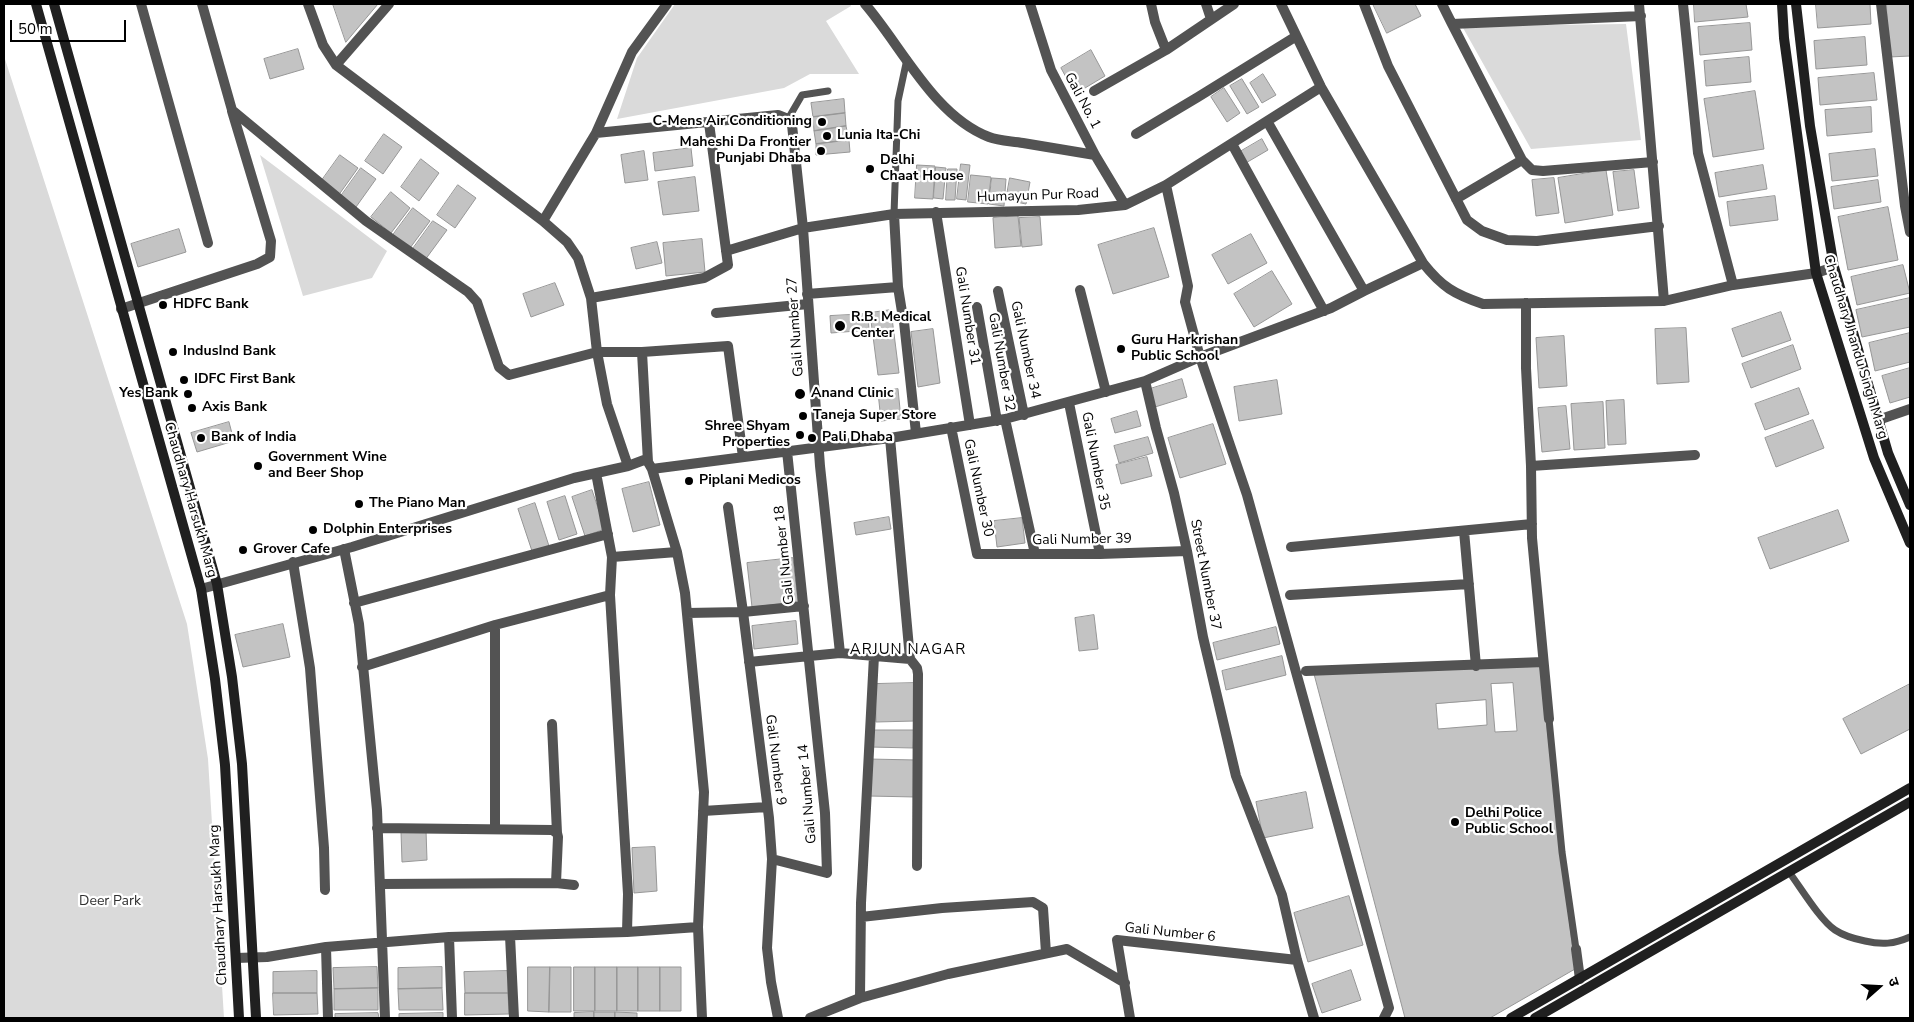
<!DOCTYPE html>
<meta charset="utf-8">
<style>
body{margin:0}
#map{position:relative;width:1914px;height:1022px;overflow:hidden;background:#fff;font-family:"Nunito Sans","Noto Sans Devanagari",sans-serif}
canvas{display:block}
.frame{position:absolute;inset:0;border:5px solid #000;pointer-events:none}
.north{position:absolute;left:1854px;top:962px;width:50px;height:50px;-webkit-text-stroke:4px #fff;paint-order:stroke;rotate:71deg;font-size:14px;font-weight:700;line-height:20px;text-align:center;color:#000}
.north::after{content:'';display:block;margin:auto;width:18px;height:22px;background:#000;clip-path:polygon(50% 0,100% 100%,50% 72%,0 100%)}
.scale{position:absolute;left:10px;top:20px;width:116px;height:22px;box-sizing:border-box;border:2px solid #000;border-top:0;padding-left:6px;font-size:15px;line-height:18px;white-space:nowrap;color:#000;-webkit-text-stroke:4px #fff;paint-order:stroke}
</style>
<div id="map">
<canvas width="1914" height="1022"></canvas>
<div class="frame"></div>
<div class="north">उ</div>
<div class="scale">50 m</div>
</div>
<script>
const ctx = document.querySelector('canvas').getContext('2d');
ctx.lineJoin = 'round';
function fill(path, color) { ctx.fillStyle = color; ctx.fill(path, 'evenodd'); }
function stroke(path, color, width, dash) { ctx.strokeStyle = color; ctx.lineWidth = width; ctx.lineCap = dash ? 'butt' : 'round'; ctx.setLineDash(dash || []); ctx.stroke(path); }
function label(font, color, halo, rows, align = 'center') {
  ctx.font = font + ' "Nunito Sans",sans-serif'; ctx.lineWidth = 4.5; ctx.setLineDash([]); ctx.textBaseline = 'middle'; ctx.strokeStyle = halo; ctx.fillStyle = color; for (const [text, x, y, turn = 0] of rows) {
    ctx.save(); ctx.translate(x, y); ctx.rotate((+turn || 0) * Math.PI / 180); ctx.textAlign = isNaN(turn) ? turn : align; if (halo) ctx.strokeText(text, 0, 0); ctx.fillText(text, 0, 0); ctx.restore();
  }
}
const green = new Path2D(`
 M675,4H850L851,6L826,21L859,74H810L784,88L617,119L637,58Z
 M1626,24L1641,140L1531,149L1462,26Z
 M4,56L187,624L208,759L224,1018H4Z
 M260,155L387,251L372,278L303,296Z`);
const building = new Path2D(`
 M333,4H378L346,42Z
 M1373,4H1415L1421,16L1387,33Z
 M1694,4H1746L1748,17L1695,22Z
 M1816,4H1870L1871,24L1818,28Z
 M1887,4H1910V56L1889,57Z
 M1750,23L1752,50L1700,55L1698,27Z
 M1865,37L1867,65L1816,69L1814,41Z
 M298,49L304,69L270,79L264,59Z
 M1091,50L1105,76L1075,94L1061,68Z
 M1749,57L1751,82L1706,86L1704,61Z
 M1874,73L1877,100L1820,105L1818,78Z
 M1263,74L1276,95L1262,103L1250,83Z
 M1242,79L1259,107L1247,114L1230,86Z
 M1224,88L1240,113L1227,122L1211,97Z
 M1755,91L1764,149L1713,157L1704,99Z
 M844,99L845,113L813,117L811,103Z
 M1871,107L1872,132L1827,136L1825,110Z
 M845,113L846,126L814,131L813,117Z
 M846,126L849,140L816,144L814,131Z
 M384,134L402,147L383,174L365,161Z
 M1262,139L1268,150L1244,164L1238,153Z
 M849,140L850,152L816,155V144Z
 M691,148L693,166L655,171L653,153Z
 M1875,149L1878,176L1832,181L1829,154Z
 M644,151L648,180L625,183L621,155Z
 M340,155L358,168L338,196L320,183Z
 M421,159L439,173L419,201L401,187Z
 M961,164L970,165L966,200L957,199Z
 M917,165L935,166L933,199L915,198Z
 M1763,165L1767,189L1719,197L1715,173Z
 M936,167L946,168L943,199L934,198Z
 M361,168L376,179L356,207L341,196Z
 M948,169H957L955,200H946Z
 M1606,170L1613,215L1565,223L1558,178Z
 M1634,170L1639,208L1618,211L1613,172Z
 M971,175L991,177L988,204L968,202Z
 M695,177L699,211L663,215L658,182Z
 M992,178L1006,179L1004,206L989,204Z
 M1010,178L1030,182L1026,204L1006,200Z
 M1554,178L1559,213L1536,216L1532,180Z
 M1878,180L1881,202L1834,209L1831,187Z
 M458,185L476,198L455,228L437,215Z
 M391,192L410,208L391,233L371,217Z
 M1775,196L1778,220L1730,226L1727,202Z
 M1888,207L1898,260L1848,270L1838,217Z
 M413,208L430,221L410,248L393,235Z
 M1018,216L1021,246L995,248L993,218Z
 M1040,217L1042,245L1022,247L1019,218Z
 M433,221L447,230L425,260L412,250Z
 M1154,228L1169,277L1113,294L1098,245Z
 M179,229L186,252L138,267L131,244Z
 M1251,234L1267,263L1228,284L1212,255Z
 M702,239L705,272L666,276L663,243Z
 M657,242L662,263L636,269L631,248Z
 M1903,265L1910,293L1857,305L1851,277Z
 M1272,271L1292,304L1254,327L1234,294Z
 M555,283L564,305L531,317L523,294Z
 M1910,298V327L1862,337L1856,310Z
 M891,310L899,373L878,375L870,313Z
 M1781,312L1791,340L1742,357L1732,329Z
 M868,314L869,330L831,333L830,316Z
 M1686,328L1689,382L1657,384L1655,329Z
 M933,329L940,383L918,387L911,332Z
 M1910,333V362L1875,371L1869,343Z
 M1564,336L1567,386L1539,388L1536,338Z
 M1793,345L1801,369L1751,388L1742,364Z
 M1910,368V397L1890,403L1882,376Z
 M1182,379L1187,397L1155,407L1150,389Z
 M1277,380L1282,414L1239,421L1234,387Z
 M1799,388L1809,414L1765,430L1755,404Z
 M898,389L901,419L881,421L878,392Z
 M1624,400L1626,444L1608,445L1606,401Z
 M1603,402L1605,448L1574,450L1571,404Z
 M1566,406L1570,449L1542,452L1538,408Z
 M1137,411L1141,426L1115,433L1111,419Z
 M1813,420L1824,448L1776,467L1765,438Z
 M229,422L234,441L197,452L191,433Z
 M1213,424L1226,464L1180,478L1168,438Z
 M1148,437L1153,453L1119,463L1114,446Z
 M1147,457L1152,476L1121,484L1116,465Z
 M649,482L660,525L633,532L622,489Z
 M592,490L605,529L585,536L572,497Z
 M565,496L577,534L559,540L547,502Z
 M535,503L549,546L532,551L518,509Z
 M1838,510L1849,541L1770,569L1758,538Z
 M889,517L891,529L856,535L854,523Z
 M1022,518L1025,543L997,547L994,521Z
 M793,558L798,602L752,607L747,563Z
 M1094,615L1098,649L1079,651L1075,618Z
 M796,621L798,644L754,649L752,626Z
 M283,624L290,657L243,667L235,635Z
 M1276,627L1280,644L1217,660L1213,643Z
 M1282,656L1286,675L1226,690L1222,671Z
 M1540,667L1575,969L1490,1018H1405L1314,674Z
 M915,683V721L876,722L875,684Z
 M1513,683L1517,731L1495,732L1491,684Z
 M1910,684V729L1861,754L1843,719Z
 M1486,700L1487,725L1438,729L1436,704Z
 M871,730H914L913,748L870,747Z
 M868,759L917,760L916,797L868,796Z
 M1306,792L1313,828L1263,838L1256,802Z
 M426,830L427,860L402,862L401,832Z
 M655,847L657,891L634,893L632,848Z
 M1349,896L1363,945L1308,962L1294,913Z
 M377,967L378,988L334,989L333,968Z
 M442,967V988L398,989V968Z
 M528,967H550L549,1012L528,1011Z
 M550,967H571V1012H549Z
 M574,967H595V1011H574Z
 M595,967H617V1011H595Z
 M617,967H638V1011H617Z
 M638,967H660V1011H638Z
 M660,967H681V1011H660Z
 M1351,970L1361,1000L1322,1013L1312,984Z
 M317,971V993H273V972Z
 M508,971V993H465L464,972Z
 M378,988V1010H334V989Z
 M442,988L443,1010H399L398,989Z
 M273,993H317L318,1014L274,1015Z
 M465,993H508L509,1014L465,1015Z
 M594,1012V1018H574V1013Z
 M594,1012H615V1018H594Z
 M615,1012L637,1013V1018H615Z
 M378,1013L379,1018H335V1014Z
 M443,1013V1018H399V1014Z`);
const lane = new Path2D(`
 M788,119L802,95L828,91
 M894,214L898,101L907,59
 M1549,719L1562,852L1576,949
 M1789,872C1801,888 1820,920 1835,930C1844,936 1855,939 1865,941C1882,945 1894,944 1910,937`);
const street = new Path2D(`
 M141,4L208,243
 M202,4L232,110L366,221L468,292L477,302L499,367L509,375L597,352H642L728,346L743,457
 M865,4C902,47 934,116 989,137C999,141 1012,141 1023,143C1047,147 1071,151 1095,155
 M1030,4L1051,70L1095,155L1125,205
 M1151,4L1155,22L1166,50
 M1206,4L1211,19
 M1281,4L1321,87L1423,263C1442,287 1454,294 1483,304L1664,301L1733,285L1816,273L1834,267
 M1364,4L1388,66L1467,220L1482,231L1507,240L1537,241L1659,226
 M1442,4L1452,24
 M1639,4L1664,301
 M1683,4L1698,153L1733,285
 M1881,4L1905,206L1910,232
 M1641,16L1452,24L1522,160L1532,170L1543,171L1653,162
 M336,65L389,4
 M1094,91L1166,50L1234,4
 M596,133L778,115L788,119L792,125L803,228L820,466L840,653
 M1136,134L1198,97L1295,37
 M1232,144L1324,311
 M1166,185L1188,286L1185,302L1200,357L1247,495L1389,1008L1384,1018
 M1456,199L1522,160
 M936,212L970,425
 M894,214L898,287L902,312
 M543,221L596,133L632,52L667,4
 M726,251L803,228L894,214L1078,210L1125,205L1166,185L1321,87
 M1080,290L1106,392
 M998,291L1024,415
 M1364,291L1423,263
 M807,294L898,287
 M591,298L704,278L728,265L709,123
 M1526,303V368L1531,466L1532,538L1549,719
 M977,307L997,421
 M121,309L257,264L270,257L271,241L232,111
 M716,313L808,304
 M904,322L916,433
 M642,352L648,462
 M1145,381L1156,428L1174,493L1187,551L1203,637L1236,776L1282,895L1297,960L1314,1018
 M1069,403L1100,554
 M1005,419L1035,554
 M1878,420L1910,409
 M951,427L977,554H1100L1187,551
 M890,438L1005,419L1145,381L1200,357L1331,308L1364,291L1267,121
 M628,466L644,460L648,462L652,469L677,552L685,593L704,792L698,927L702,1018
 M1531,466L1695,455
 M652,469L890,438L910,659
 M596,473L612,557L610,595L628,894L627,932
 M728,507L743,612L769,818L772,859L767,948L771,982L778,1018
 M1464,531L1476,666
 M1291,547L1532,524
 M344,549L359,624L377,810L385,1018
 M612,557L677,552
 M293,562L310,668L324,848L325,890
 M201,589L352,547L574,478L628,466L607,404L597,352L591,298L578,258L567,242L543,221L336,65L323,45L308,4
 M1290,595L1469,584
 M354,603L608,534
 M687,613L743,612L804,606
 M495,625V829
 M749,662L840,653L910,659L917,668L918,674L917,866
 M362,667L495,625L610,595
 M1306,671L1543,662
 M552,724L557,833
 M703,811L767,807
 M377,828L552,830L557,833L558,837L556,883
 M772,859L827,873L825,813L787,451
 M380,884L556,883L574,885
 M861,917L942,908L1033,902L1043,908L1046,953
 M510,936L514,1018
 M449,937L452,1018
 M326,947L328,1018
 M1576,949L1580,979
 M236,958L267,957L326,947L449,937L627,932L698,927
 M860,998L861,903L874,656
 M810,1018L860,998L948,974L1067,949L1125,983
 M1130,1018L1117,940L1297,960`);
const secondary = new Path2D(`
 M36,4L201,589L215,679L225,765L239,1018
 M54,4L217,584L232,677L242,764L256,1018
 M1782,4L1784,38L1816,273L1874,458L1910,543
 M1796,4L1810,126L1834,267L1888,453L1910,505
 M1511,1018L1910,788
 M1535,1018L1910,802`);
const markers = [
 [822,122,5,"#000"],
 [827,136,5,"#000"],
 [821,151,5,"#000"],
 [870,169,5,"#000"],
 [163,305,5,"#000"],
 [840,326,6,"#000"],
 [1121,349,5,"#000"],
 [173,352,5,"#000"],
 [184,380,5,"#000"],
 [188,394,5,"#000"],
 [800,394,6,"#000"],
 [192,408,5,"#000"],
 [803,416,5,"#000"],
 [800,435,5,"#000"],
 [201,438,5,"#000"],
 [812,438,5,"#000"],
 [258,466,5,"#000"],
 [689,481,5,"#000"],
 [359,504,5,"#000"],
 [313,530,5,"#000"],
 [243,550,5,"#000"],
 [1455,822,5,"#000"]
];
const streetNames = [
 ["Gali No. 1",1082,101,62],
 ["Humayun Pur Road",1038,196,-2],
 ["Gali Number 31",967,316,81],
 ["Gali Number 27",796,327,-94],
 ["Chaudhary Jhandu Singh Marg",1855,347,73],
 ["Gali Number 34",1025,350,78],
 ["Gali Number 32",1001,362,80],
 ["Gali Number 35",1095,461,79],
 ["Gali Number 30",978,488,78],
 ["Chaudhary Harsukh Marg",190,500,74],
 ["Gali Number 39",1082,540,-1],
 ["Gali Number 18",785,555,-96],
 ["Street Number 37",1205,575,79],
 ["Gali Number 9",775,760,83],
 ["Gali Number 14",808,794,-95],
 ["Chaudhary Harsukh Marg",219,905,-93],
 ["Gali Number 6",1170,933,6]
];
const poiNames = [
 ["C-Mens Air Conditioning",812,122,"right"],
 ["Lunia Ita-Chi",837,136],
 ["Maheshi Da Frontier",811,143,"right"],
 ["Punjabi Dhaba",811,159,"right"],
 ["Delhi",880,161],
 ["Chaat House",880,177],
 ["HDFC Bank",173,305],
 ["R.B. Medical",851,318],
 ["Center",851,334],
 ["Guru Harkrishan",1131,341],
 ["Public School",1131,357],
 ["IndusInd Bank",183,352],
 ["IDFC First Bank",194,380],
 ["Yes Bank",178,394,"right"],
 ["Anand Clinic",811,394],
 ["Axis Bank",202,408],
 ["Taneja Super Store",813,416],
 ["Shree Shyam",790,427,"right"],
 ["Properties",790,443,"right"],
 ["Bank of India",211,438],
 ["Pali Dhaba",822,438],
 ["Government Wine",268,458],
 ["and Beer Shop",268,474],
 ["Piplani Medicos",699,481],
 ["The Piano Man",369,504],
 ["Dolphin Enterprises",323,530],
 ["Grover Cafe",253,550],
 ["Delhi Police",1465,814],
 ["Public School",1465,830]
];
const parkNames = [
 ["Deer Park",110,902]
];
const neighbourhoodNames = [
 ["ARJUN NAGAR",908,650]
];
fill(green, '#dadada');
fill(building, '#c3c3c3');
stroke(building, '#979797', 1);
stroke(lane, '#535353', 7);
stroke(street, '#535353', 10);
stroke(secondary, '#202020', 10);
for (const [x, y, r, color] of markers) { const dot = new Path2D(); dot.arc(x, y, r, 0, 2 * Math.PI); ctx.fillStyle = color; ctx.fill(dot); stroke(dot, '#fff', 2); }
label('14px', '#000', '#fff', streetNames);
label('bold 14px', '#000', '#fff', poiNames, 'left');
label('14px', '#313131', '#fff', parkNames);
ctx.letterSpacing = '1px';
label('15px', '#000', '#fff', neighbourhoodNames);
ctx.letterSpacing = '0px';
</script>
